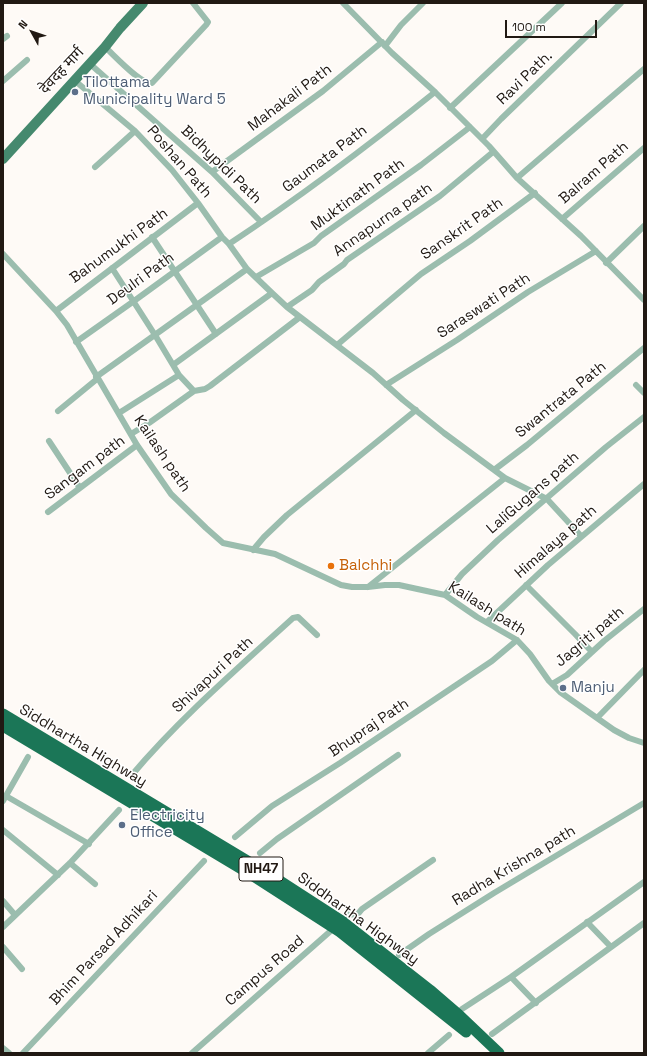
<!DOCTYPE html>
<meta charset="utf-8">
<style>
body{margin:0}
#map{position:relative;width:647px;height:1056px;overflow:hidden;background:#fefaf6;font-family:"Space Grotesk",sans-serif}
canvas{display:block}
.frame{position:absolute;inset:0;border:4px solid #211913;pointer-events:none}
.north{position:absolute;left:12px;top:12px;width:40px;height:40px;-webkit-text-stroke:3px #fff;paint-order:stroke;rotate:310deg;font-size:11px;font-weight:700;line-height:16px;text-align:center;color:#211913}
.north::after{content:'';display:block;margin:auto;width:14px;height:18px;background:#211913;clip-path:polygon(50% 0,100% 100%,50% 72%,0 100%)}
.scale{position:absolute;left:505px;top:20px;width:92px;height:18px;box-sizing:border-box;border:2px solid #211913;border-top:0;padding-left:5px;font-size:12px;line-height:14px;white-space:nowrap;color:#211913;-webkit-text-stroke:3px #fff;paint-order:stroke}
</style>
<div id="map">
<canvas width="647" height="1056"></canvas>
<div class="frame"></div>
<div class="north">N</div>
<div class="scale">100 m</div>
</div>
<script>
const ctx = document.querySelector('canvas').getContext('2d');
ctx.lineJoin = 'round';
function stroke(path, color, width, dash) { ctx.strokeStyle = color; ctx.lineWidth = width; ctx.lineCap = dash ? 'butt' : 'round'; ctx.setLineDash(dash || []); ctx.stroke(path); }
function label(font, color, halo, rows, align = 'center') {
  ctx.font = font + ' "Space Grotesk","Noto Sans Devanagari",sans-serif'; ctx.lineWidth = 3; ctx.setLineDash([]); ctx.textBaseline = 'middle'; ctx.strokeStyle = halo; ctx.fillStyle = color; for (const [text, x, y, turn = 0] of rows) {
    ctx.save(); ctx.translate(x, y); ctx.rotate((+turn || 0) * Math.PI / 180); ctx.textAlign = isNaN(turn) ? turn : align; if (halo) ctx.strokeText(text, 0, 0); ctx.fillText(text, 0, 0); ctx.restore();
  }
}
const street = new Path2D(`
 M343,3L392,53L435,92L489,146L517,178L581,236L644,300
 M3,39L7,36
 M385,46L401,25L423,3
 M105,47C114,55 141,85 152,83L206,25L208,22L193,3
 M89,63L212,172L261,222
 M74,80L135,131L172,170L198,203L222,237L229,244L247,269L272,293L287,307L373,373L403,400L444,433L505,478L547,499L581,536
 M3,81L27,60
 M450,108L562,3
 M482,139L501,119L621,3
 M95,167L135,131
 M212,172L323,91L382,42
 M517,178L644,69
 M562,219L644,148
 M152,237L216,334
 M229,244C300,197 368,146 435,92
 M3,254L56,311L67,325L137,445L171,494L206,528L223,543L275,554L341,585L352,587H368L385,585H399L445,595L477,617L517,640L530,654L549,681L560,692L614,730L629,738L644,743
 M606,263L644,226
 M112,268L155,335L179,375L194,391
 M256,277L314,243L321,236L421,165L470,127
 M287,307L312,290L319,282L344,264L347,260L440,196L493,152
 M56,311L198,203
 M76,342L134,301L222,237
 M337,345L421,274L470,241L535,193
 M173,365L272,293
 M96,377L247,269
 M386,385L457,340L528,292L596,251
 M636,385L644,393
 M58,411L97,379
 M119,413L179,375
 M131,434L149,423L194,391L205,389L210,386L300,317
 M49,441L80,488
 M494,470L527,445L644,348
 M48,512L137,445
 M253,550L264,537L287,515L416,410
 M526,585L575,634L592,652
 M368,587L505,478
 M445,595L462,574L498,540L606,447L644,417
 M487,622L548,565L644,484
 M552,684L567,675L604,641L644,609
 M597,718L644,670
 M131,776C179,719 237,669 293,618L298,617L317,635
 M6,796L89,844
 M3,801L28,757
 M3,830L58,875
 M235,837L272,806L340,763L492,661L517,640
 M260,853L277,839L398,755
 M70,863L95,884
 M3,901L15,915
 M587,922L611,947
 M3,927L70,863L119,810
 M3,947L22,969
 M399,955L429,934L494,893L644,803
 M511,977L536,1003
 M462,1009L511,977L644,882
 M492,1034L644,923
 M3,1048L9,1053
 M23,1053L204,861
 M192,1053L342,921L348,914L357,915L362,909L433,860
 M428,1053L449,1035`);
const primary = new Path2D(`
 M3,159L105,47L120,28L143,3`);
const highway = new Path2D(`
 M3,714L274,877L342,921L430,990L459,1015L499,1053
 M3,726L250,874L340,932L466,1032`);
const markers = [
 [75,92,4,"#5c6f8a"],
 [331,566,4,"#e8710a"],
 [563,688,4,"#5c6f8a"],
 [122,825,4,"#5c6f8a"]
];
const shields = [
 [261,869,44]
];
const shieldNames = [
 ["NH47",261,869]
];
const streetNames = [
 ["देवदह मार्ग",62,71,-47],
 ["Ravi Path.",525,78,-44],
 ["Mahakali Path",290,98,-37],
 ["Gaumata Path",325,159,-37],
 ["Poshan Path",179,162,49],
 ["Bidhypidi Path",221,165,44],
 ["Balram Path",594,173,-41],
 ["Muktinath Path",358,195,-36],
 ["Annapurna path",383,220,-35],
 ["Sanskrit Path",462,229,-35],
 ["Bahumukhi Path",119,246,-36],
 ["Deulri Path",141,279,-36],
 ["Saraswati Path",484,306,-33],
 ["Swantrata Path",561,400,-39],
 ["Kailash path",162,454,56],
 ["Sangam path",85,468,-37],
 ["LaliGugans path",533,493,-41],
 ["Himalaya path",556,542,-41],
 ["Kailash path",487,609,32],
 ["Jagriti path",590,637,-40],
 ["Shivapuri Path",213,675,-43],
 ["Bhupraj Path",369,728,-34],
 ["Siddhartha Highway",83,746,31],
 ["Radha Krishna path",514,866,-31],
 ["Siddhartha Highway",358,919,36],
 ["Bhim Parsad Adhikari",104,948,-47],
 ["Campus Road",265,971,-41]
];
const serviceNames = [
 ["Tilottama",83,83],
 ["Municipality Ward 5",83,100],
 ["Manju",571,688],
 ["Electricity",130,816],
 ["Office",130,833]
];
const foodNames = [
 ["Balchhi",339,566]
];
stroke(street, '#9bbdae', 6);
stroke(primary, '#45896e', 10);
stroke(highway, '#1b7657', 11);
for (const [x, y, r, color] of markers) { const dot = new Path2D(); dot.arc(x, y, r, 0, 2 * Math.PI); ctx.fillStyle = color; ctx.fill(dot); stroke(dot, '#fff', 1.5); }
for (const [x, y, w] of shields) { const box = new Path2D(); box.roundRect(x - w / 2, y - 12, w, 24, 3); ctx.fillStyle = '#fff'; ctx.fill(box); stroke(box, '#211913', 1); }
label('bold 14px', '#211913', null, shieldNames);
label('15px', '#211913', '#fff', streetNames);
label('15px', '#4e5e75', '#fff', serviceNames, 'left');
label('15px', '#c56008', '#fff', foodNames, 'left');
</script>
